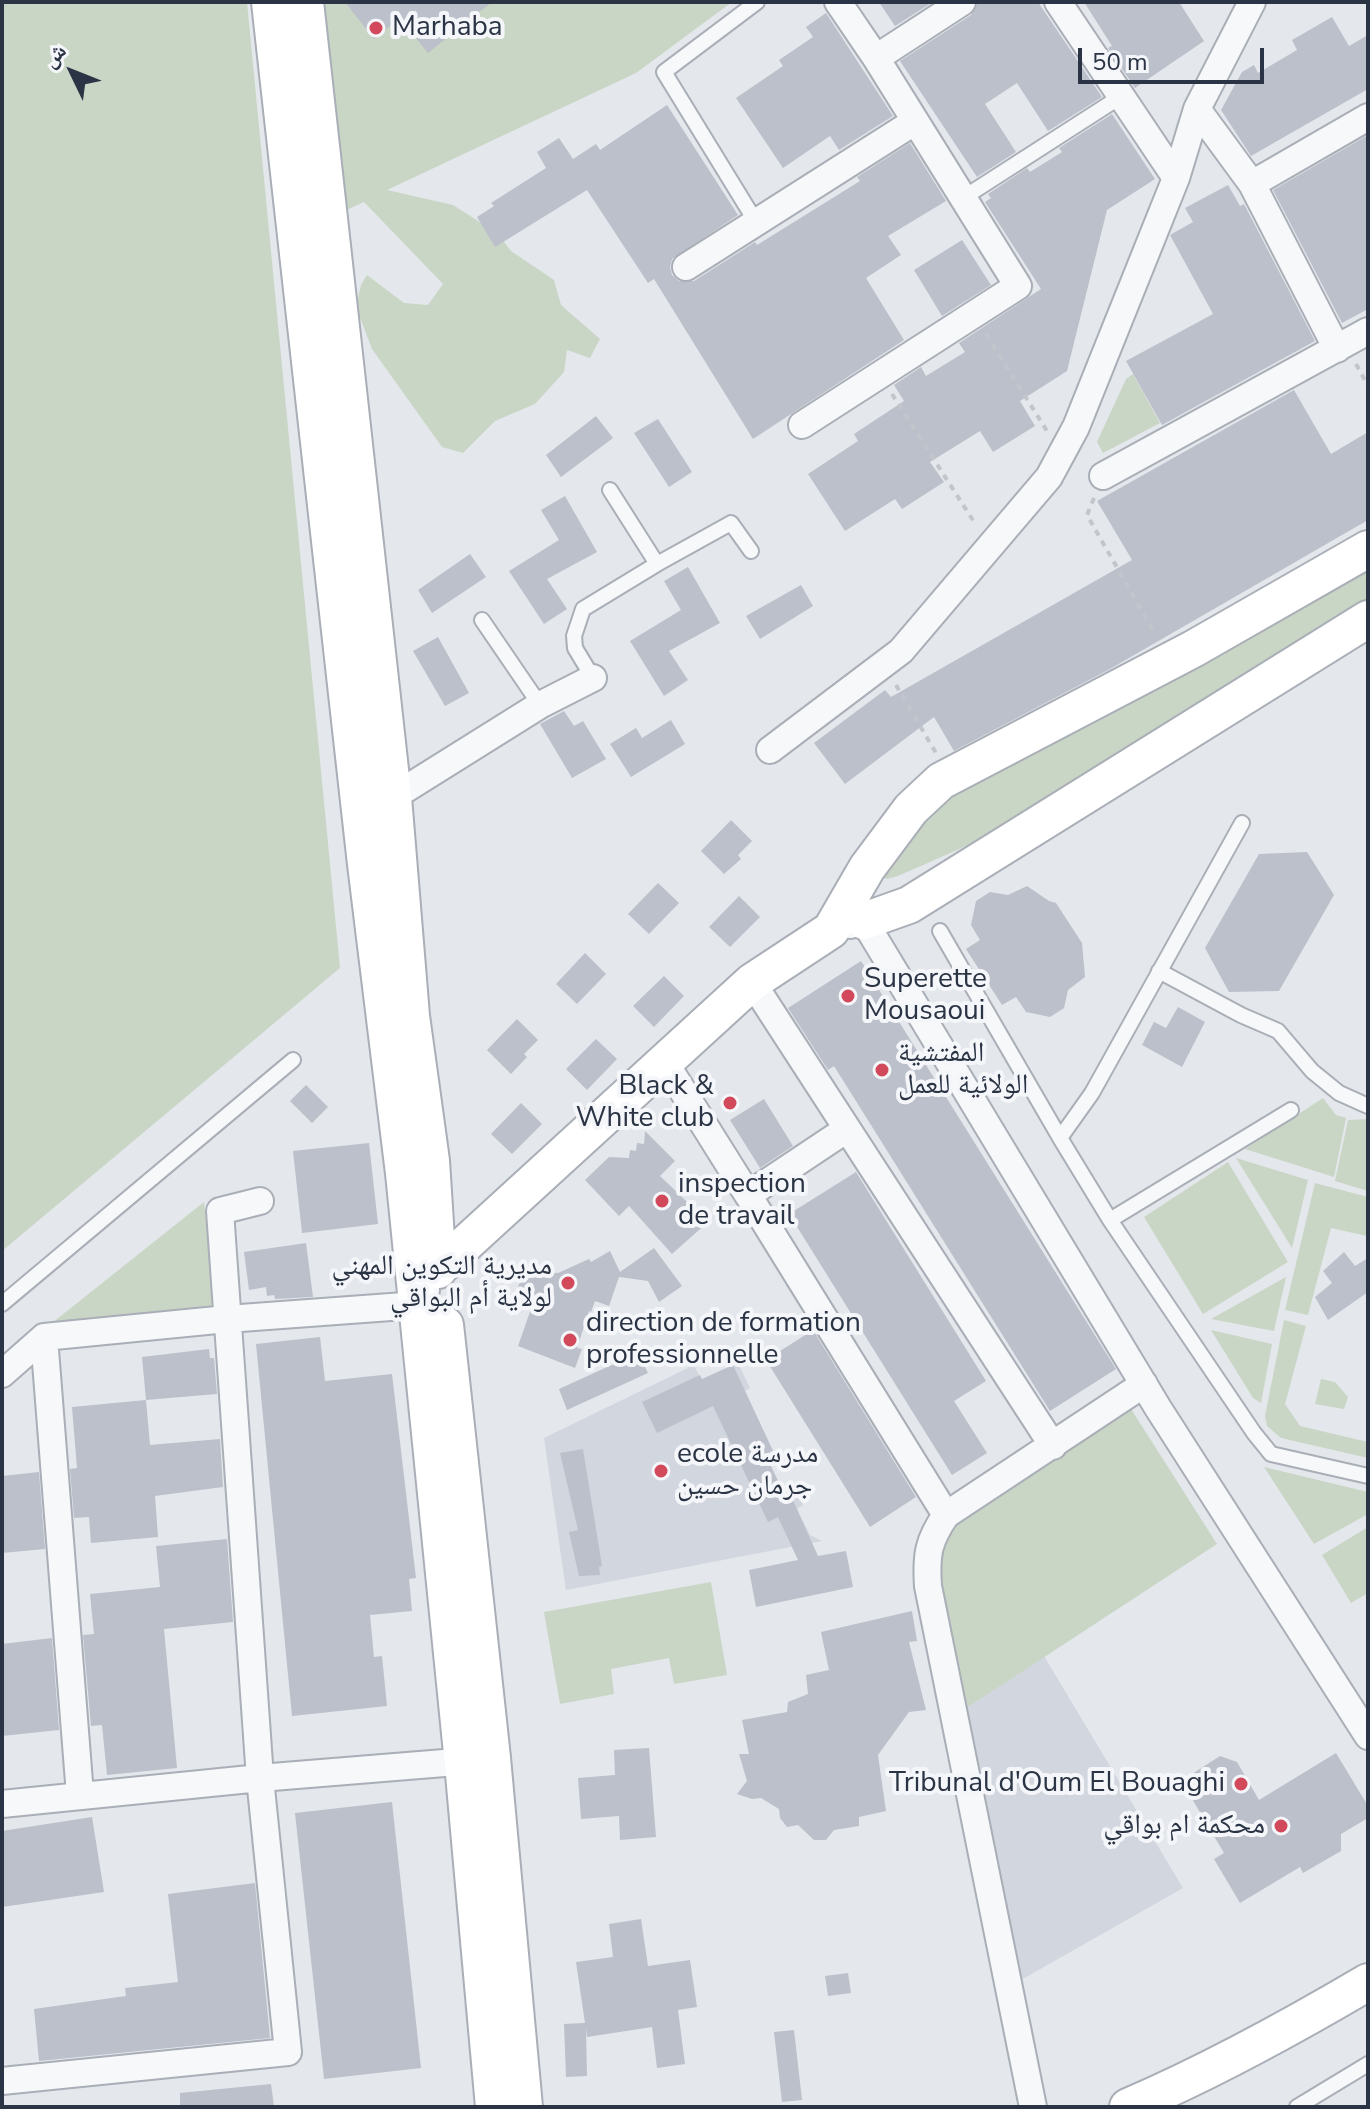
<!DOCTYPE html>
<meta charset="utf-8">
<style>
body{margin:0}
#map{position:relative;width:1370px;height:2109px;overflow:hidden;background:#e4e7ec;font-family:"Nunito Sans","Noto Naskh Arabic",sans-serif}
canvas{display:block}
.frame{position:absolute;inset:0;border:4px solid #2b3445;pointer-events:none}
.north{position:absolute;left:32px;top:32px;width:80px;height:80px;-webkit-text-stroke:6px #f4f6f9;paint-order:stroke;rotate:313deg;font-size:22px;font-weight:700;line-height:32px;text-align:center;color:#2b3445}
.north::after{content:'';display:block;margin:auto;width:28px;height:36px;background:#2b3445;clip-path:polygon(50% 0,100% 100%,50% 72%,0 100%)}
.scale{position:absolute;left:1078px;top:48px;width:186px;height:36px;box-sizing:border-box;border:4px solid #2b3445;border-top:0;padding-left:10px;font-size:24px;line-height:28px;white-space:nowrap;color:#2b3445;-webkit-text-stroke:6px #f4f6f9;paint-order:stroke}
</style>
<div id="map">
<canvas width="1370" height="2109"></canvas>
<div class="frame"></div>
<div class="north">ش</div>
<div class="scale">50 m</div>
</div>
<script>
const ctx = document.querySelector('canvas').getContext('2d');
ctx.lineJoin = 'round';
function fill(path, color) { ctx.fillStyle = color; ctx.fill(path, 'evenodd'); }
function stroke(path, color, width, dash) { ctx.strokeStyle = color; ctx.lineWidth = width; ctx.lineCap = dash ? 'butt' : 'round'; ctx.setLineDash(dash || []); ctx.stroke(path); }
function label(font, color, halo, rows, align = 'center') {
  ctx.font = font + ' "Nunito Sans","Noto Naskh Arabic",sans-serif'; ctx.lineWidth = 8; ctx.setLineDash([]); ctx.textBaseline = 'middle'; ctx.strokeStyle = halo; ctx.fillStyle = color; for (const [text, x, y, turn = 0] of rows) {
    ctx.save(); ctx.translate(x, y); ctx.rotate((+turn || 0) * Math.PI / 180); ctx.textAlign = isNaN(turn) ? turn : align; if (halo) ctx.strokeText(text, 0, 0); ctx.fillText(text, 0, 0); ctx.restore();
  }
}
const built = new Path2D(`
 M738,1363L750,1388L745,1391L773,1451L766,1455L781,1487L787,1498L797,1493L803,1505L797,1509L810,1535L822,1541L566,1590L544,1438L694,1365L701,1380Z
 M1044,1656L1183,1888L1021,1980L965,1709Z`);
const green = new Path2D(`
 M2,2H247L340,968L2,1251Z
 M314,2H732L636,73L387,190L453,205L497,233L511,251L554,280L561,305L600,339L590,358L567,350L564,372L535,404L495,421L463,453L442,447L372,349L356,307L361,285L367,275L404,303L428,305L443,284L364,202L338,214Z
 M1133,374L1160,423L1103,453L1097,442L1126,379Z
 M1368,565V607L1100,774L964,847L898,876L887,879L881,877L925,810Z
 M1323,1098L1336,1115L1346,1118L1334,1177L1245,1149Z
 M1368,1119V1191L1335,1181L1348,1120Z
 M1236,1158L1308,1180L1292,1248Z
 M1228,1162L1288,1262L1203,1314L1144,1217Z
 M1315,1183L1368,1197V1233L1367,1236L1331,1228L1308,1315L1285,1310Z
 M204,1202L216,1312L52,1323Z
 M1286,1277L1274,1331L1211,1319Z
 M1284,1320L1306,1326L1285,1404L1300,1426L1368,1442V1458L1281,1438L1267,1426L1265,1416Z
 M1211,1330L1272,1344L1261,1403L1253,1398Z
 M1321,1379L1335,1382L1348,1397L1344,1409L1315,1404Z
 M1124,1398L1217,1544L965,1709L937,1576L946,1515Z
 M1264,1467L1368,1492V1514L1314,1544Z
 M1368,1527V1593L1351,1603L1322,1555Z
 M711,1582L727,1675L674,1684L669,1658L611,1669L614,1694L560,1704L544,1612Z`);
const building = new Path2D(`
 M345,2H492L428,53L400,18L374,39Z
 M879,2H933L895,26Z
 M978,2H1038L1102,97L1048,131L1017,83L985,104L1016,152L977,177L900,61L971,15Z
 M1084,2H1179L1204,41L1135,88L1108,48L1112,46Z
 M826,13L893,116L839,150L830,136L783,168L736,98L783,66L779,60L813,37L806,27Z
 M1332,17L1349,46L1368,35V89L1251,156L1221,110L1242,72L1254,65L1258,73L1297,50L1292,40Z
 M667,105L738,215L672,259L670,267L672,275L679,281H694L755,242L757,245L860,181L857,177L910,143L946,201L888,236L901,255L866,278L904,340L753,439L654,279L648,283L587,190L495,247L477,217L494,206L491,203L546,168L537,152L559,138L573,159L596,144L600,150Z
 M1112,114L1155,179L1107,210L1067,371L1020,401L1035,426L993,452L980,431L930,462L944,482L902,509L895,499L845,531L808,474L858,441L854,434L904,401L894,385L921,367L926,376L965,352L959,343L1041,289L985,202L991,198L988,194L1027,168L1030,172L1062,152L1059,148Z
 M1368,135V309L1342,323L1273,190Z
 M1228,185L1240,206L1244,204L1315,341L1162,425L1126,361L1213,314L1170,235L1193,222L1185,208Z
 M962,240L991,285L942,316L914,270Z
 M1294,390L1331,454L1368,432V520L1110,669L954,751L934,717L845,784L814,743L885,690L891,697L1132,560L1097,501Z
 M596,416L613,438L561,477L546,455Z
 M658,419L692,472L669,487L634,433Z
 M565,496L597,552L547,579L567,609L544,624L509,571L559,540L541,510Z
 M470,554L486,577L432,613L418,590Z
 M688,567L720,623L669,651L688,680L664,696L630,641L681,610L664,581Z
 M801,585L813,606L760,639L746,616Z
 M438,637L469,693L445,706L413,651Z
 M564,711L574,726L583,721L606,759L572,778L540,724Z
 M671,720L685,744L631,777L610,744L636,728L642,738Z
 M731,820L752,841L738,855L741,859L724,874L701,851Z
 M1307,852L1334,895L1279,991L1229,992L1205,948L1259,854Z
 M658,883L679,903L649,934L628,914Z
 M1027,886L1049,901L1056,903L1082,943L1085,977L1068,990L1064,1008L1050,1017L1026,1012L1016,997L1002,1005L966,949L980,940L971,925L976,901L990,892L1008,895Z
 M739,896L760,917L730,947L709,927Z
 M585,953L606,974L577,1004L556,984Z
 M861,961L1116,1369L1050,1411L834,1066L828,1070L788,1008Z
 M664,976L684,996L654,1027L633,1006Z
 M1178,1007L1205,1022L1182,1067L1142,1045L1154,1022L1166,1028Z
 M517,1019L538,1040L524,1054L527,1057L511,1074L487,1050Z
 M596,1039L617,1059L587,1090L566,1069Z
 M306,1085L328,1107L312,1123L290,1101Z
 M764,1099L793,1146L760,1168L730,1120Z
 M521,1103L542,1124L512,1154L491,1134Z
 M645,1131L675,1161L660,1176L708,1222L672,1254L629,1206L619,1216L585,1180L609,1157L629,1158L630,1150L636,1151L637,1143L644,1144Z
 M369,1143L378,1224L302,1233L293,1151Z
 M856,1172L986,1381L954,1401L987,1453L952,1475L789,1214Z
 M306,1243L313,1297L275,1299L274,1295L267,1296L266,1287L249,1290L244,1252Z
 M654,1248L682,1286L659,1302L648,1281L619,1277L609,1306L595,1301L591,1312L589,1311L577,1348L582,1349L575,1368L518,1346L532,1306L522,1296L518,1288L520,1280L526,1273L534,1271L558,1273L589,1259L591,1262L610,1251L620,1272Z
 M1344,1252L1355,1266L1368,1258V1292L1328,1320L1315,1297L1332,1283L1323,1271Z
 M813,1330L916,1497L870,1527L766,1360Z
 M320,1337L325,1381L392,1374L416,1578L409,1579L412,1611L370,1615L374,1657L382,1656L387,1706L292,1716L256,1344Z
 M209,1349L210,1358H214L217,1394L146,1400L142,1357Z
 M638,1353L648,1373L567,1410L559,1389Z
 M733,1365L773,1451L765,1454L786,1498L791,1496L818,1556L846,1551L853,1587L756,1607L749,1570L798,1560L778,1517L768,1522L713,1406L657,1433L642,1402L700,1375L702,1379Z
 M146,1400L150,1445L220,1439L223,1487L155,1496L158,1537L91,1543L89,1517L74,1518L70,1469L77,1468L72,1407Z
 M583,1449L602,1566L599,1567L600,1575L579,1576L569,1532L578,1530L560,1453Z
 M39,1472L45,1549L2,1553V1476Z
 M227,1539L233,1622L164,1629L177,1768L107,1775L102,1725L91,1726L83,1635L94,1634L90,1594L160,1587L156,1546Z
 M912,1611L917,1641L909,1642L926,1710L909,1712L878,1755L886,1811L859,1817V1826L834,1830L826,1840H814L798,1825L787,1827L780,1818L779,1809L761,1798L752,1799L737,1794L747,1781L739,1754H749L742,1720L787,1712L788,1702L808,1694L806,1675L829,1670L821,1632Z
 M52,1638L59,1730L2,1736V1644Z
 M649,1748L656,1837L620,1840L619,1816L581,1819L578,1778L615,1775L614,1750Z
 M1336,1753L1368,1806V1818L1341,1834V1851L1303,1873L1300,1867L1240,1903L1214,1859L1224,1853L1188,1792L1192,1774L1220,1756L1237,1762L1259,1800Z
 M392,1802L421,2068L324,2079L295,1813Z
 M92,1817L104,1892L2,1907V1831Z
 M255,1883L270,2038L39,2061L34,2009L126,1996L125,1988L178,1982L168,1894Z
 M641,1919L648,1966L690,1960L697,2007L678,2010L685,2064L657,2068L652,2027L587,2037L586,2028L587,2076L566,2077L564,2024L585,2023L576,1962L613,1957L609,1924Z
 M848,1973L851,1993L828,1996L825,1976Z
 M794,2030L802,2100L782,2102L774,2032Z
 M271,2084L274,2107H180V2093Z`);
const path = new Path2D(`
 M986,334L1047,431
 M1356,364L1368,386
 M892,394L976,525
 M1094,498L1087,515L1155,634
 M896,685L936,753`);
const lane = new Path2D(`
 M963,198L1120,97
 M756,222L664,72L757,2
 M657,564L731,523L751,551
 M482,620L540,705
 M593,678L575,648L574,636L583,609L657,564L610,490
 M1242,823L1092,1093L1060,1138L1110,1220L1254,1433L1271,1454L1368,1476
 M940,931L1060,1138
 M1159,971L1241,1015L1278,1031L1312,1071L1339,1093L1368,1106
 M1110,1220L1291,1110
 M2,1304L293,1060
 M1297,2107L1368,2064`);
const street = new Path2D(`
 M838,2L876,58
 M1058,2L1176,178
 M1197,109L1252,184L1337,349
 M1252,184L1368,117
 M686,267L914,122
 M802,425L1018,286L876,58L962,2
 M1103,476L1368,331
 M770,750L901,651L1049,477L1076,427L1176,178L1197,109L1252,2
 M393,797L540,705L593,678
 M850,925L864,921L1158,1408L1368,1736
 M752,982L1053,1446
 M664,1061L748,1195
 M847,1129L748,1195L946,1515
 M44,1337L80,1795
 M2,1374L44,1337L227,1319L418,1305L426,1290
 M2,1804L260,1778L481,1760
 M2,2081L288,2052L260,1778L220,1211L260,1201
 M1033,2107L928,1586C926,1555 928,1541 946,1515L1144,1384`);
const secondary = new Path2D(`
 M270,2L366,864L404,1173L463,1763L494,2107
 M305,2L393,797L411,1016L431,1161L438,1270
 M864,921L909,905L1368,619
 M438,1269L752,982L831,930L867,868L911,809L941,781L1193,649L1368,549
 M445,1325L492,1758L524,2107
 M1128,2107C1212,2071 1290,2028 1368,1982`);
const markers = [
 [376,28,8,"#d1495b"],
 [848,996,8,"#d1495b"],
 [882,1070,8,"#d1495b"],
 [730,1103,8,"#d1495b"],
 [662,1201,8,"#d1495b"],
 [568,1283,8,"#d1495b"],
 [570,1340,8,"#d1495b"],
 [661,1471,8,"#d1495b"],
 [1241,1784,8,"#d1495b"],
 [1281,1826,8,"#d1495b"]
];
const poiNames = [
 ["Marhaba",392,28],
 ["Superette",864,980],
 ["Mousaoui",864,1012],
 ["المفتشية",898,1054],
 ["الولائية للعمل",898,1086],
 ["Black &",714,1087,"right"],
 ["White club",714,1119,"right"],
 ["inspection",678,1185],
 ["de travail",678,1217],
 ["مديرية التكوين المهني",552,1267,"right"],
 ["لولاية أم البواقي",552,1299,"right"],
 ["direction de formation",586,1324],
 ["professionnelle",586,1356],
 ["ecole مدرسة",677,1455],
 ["جرمان حسين",677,1487],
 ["Tribunal d'Oum El Bouaghi",1225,1784,"right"],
 ["محكمة ام بواقي",1265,1826,"right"]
];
fill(built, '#d2d6de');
fill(green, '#c9d6c5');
fill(building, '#bbc0ca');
stroke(lane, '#a9aeb7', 18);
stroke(street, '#a9aeb7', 30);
stroke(secondary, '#a9aeb7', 40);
stroke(path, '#c2c5cb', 4, [6, 6]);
stroke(lane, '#f7f8fa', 14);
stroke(street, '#f7f8fa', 26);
stroke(secondary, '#fff', 36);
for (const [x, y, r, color] of markers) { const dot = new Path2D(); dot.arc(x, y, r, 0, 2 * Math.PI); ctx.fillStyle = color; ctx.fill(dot); stroke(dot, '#f4f6f9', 3); }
label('28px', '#2b3445', '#f4f6f9', poiNames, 'left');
</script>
